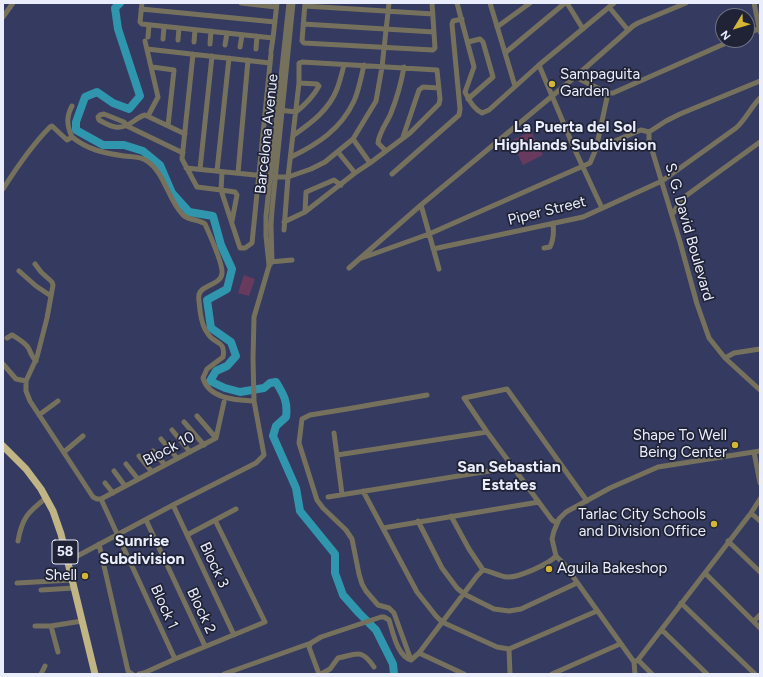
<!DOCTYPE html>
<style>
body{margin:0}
#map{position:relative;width:763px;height:677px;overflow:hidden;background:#353a60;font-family:Figtree,sans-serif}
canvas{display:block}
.frame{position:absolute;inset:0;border:4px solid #eaeefc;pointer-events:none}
.north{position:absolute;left:715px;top:8px;width:40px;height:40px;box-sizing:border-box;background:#202335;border:1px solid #717485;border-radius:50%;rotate:232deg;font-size:11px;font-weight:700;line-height:16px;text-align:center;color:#eaeefc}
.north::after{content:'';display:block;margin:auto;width:14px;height:18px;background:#d3b635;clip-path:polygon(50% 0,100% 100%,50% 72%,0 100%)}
</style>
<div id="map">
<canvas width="763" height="677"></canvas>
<div class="frame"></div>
<div class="north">N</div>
</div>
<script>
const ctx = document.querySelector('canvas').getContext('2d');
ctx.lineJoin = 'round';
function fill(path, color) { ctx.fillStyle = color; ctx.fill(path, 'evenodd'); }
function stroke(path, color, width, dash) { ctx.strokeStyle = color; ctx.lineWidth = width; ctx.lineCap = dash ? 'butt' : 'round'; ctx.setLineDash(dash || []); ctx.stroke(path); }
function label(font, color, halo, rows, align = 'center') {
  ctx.font = font + ' Figtree,sans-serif'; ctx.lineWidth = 3.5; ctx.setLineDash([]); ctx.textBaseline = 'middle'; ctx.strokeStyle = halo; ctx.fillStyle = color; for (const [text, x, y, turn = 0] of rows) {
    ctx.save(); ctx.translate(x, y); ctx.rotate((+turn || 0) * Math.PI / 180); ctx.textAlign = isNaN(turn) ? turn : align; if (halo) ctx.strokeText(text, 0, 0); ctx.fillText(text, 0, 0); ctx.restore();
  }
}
const green = new Path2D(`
 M531,131L543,155L523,165L511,141Z
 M244,275L255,279L249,296L238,293Z`);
const river = new Path2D(`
 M120,3L115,8L118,29L140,96L129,109L113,103L97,92L85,97L76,122V130L103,145H124L143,151L160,165L172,193L189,212L213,216L221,245L232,269L227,289L207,300L211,328L231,342L236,356L227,366L216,371L210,381L225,388L240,392L264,388L270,383L276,382C284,395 288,402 286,417L276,426L273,436L296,488L300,511L335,554V573L343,595L359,613L376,630L393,664L394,674`);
const minor = new Path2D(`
 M142,3L140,22L142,24L273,38L277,3
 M241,3L276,7
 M305,3L302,41L304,43L433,50L435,48L432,3
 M457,3L474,67L465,92C469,101 474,109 482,113L489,110L539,65L614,3
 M490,3L515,86
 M567,3L583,29
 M754,3L760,32
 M305,6L433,14
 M609,7L628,30
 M141,9L275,22
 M3,17L13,3
 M303,24L434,32
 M497,27L530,3
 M747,34L760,28
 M148,37L149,25
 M163,39L164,27
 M178,40L179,28
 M145,41L158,97L148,116
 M194,42L195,30
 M468,42L480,39L483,42L493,77L468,99
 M210,44L211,31
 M225,45L227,33
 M240,47L242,35
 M147,49L270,63
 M256,49L257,36
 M271,51L273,38
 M505,53L565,3
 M193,54L182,159L197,187L221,190L240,248H245L252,243L271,54
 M539,65L574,148L602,208
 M152,67L174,70L168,126
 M575,77L608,93H613L733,40
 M72,106C66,117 67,126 72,137
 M279,110L296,112C306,104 313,97 319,86L317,84L299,83
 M649,132V140L680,242L697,304L709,338L725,358L760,390
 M649,132L666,121L680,114L760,81
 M294,135C311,123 329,110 337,89C340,81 342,73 344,65
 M403,137L419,90L423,87L439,88
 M596,149L636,132L641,130L649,132
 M386,151L378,143C379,132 387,123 391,113C397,98 401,84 404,67
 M183,153L127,126L124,122L104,114L100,115L98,117L99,120C113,128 120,131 134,121C138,118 141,116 145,115L185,134
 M291,157C318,144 341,129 354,101C359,90 361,77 364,65
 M186,168L275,177H288L311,169L325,162L353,139L376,101L382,67L389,3
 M200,169L212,56
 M217,171L229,58
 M222,172L221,190L235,192L237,195L232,221
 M238,173L248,60
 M355,173L370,163
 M392,174L459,115L460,109L452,24L453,21L462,19
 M3,189C17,167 32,145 50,127L52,126L67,140L72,137C88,150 104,153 124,156C131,157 141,156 147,161C165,173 168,200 183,215C190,221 198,219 205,224C209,233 223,264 222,273C222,285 200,285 199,295C198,300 200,306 200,311C201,318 203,328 208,334C215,345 226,340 223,357L207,369L203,378C209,399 236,400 254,401
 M421,205L439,269
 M305,212L306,192L334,180L341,185
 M672,215L680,202L687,195L760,142
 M284,222L305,212L355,173L338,152
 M284,230L288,177L299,83V63L302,62L437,70L440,99L439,104L410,133L370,163L353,139
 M544,248L550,247C554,239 554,232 553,223
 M433,249L583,217L662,181L736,128C746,119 751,107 760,98
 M362,258L429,234L590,163L596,149L608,93
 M270,262L292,260
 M35,264L41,272L52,282L53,285L47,318L37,357L26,381V391L30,401L93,497L97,499H101
 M269,265L266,236V216L289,3
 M349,268L421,205L575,77L633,26L638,23L686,3
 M19,271L36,286L51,296
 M7,338L12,335C17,338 26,343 29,349C31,354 32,357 36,361
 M725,358L734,353L760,349
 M3,364L16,379L26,381
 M39,415L58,401
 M197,416L216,438
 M184,422L204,445
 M172,430L190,452
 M334,433L342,494
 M161,439L177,458
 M153,451L165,465
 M64,452L83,436
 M754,452L760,483
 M337,455L487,432
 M139,456L152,472
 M126,464L138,479
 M114,471L125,486
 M105,483L113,493
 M363,491L417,592L436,616L442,622L497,647L509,649L597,611
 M328,497L514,467
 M101,499L175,659
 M101,499L216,438L224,402
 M173,505L234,635
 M751,513L760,521
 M451,516L469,549L483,570
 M146,520L205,646
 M418,521L442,568L457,588L464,594L494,609L509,611L521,609L577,583
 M557,523L552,520L487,432L464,398L507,389L587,501
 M383,528L539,502
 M187,535L236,509
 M18,541C22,518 28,512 46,498
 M728,541L760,572
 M99,544L128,671L132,674
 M556,556L552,539L554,531L559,519L566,512L610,488L658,467L760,451
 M556,556L564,564L634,662
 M68,561L173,505L256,463L264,455L254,401L253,358L254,317L269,266L272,262L271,225L272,210L293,3
 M705,573L760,628
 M17,583L72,580
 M41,590L74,588
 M681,603L755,674
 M754,621L760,615
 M35,626H51
 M662,630L707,674
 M509,649L510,674
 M58,652L51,626L82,621
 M419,653L464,674
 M411,660L394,613L389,608L378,605L366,591L362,584L359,574L352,539L346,530L323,508L317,500L299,443L302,419L310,415L347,409L427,395
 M638,660L652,674
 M634,662L638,660L751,513L760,499
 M634,662L635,674
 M41,674L45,666
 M139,674L144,673L175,659L265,622L215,520
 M224,674L311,643
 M319,674L309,647L311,643L321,637L381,617H384L389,620C393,632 397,656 411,660L419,653L477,576L483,570C491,571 498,576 507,577C518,578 549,564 556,556
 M321,674L330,669L338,658C355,655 361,647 374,667
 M552,674L620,644`);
const highway = new Path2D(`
 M3,446L26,469L41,489L53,511L61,534L95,674`);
const markers = [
 [552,84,4,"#d3b635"],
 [735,445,4,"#d3b635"],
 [714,524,4,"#d3b635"],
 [549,569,4,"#d3b635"],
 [85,576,4,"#d3b635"]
];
const shields = [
 [65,552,26]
];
const shieldNames = [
 ["58",65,552]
];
const poiNames = [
 ["Sampaguita",560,75,"left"],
 ["Garden",560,92,"left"],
 ["Shape To Well",727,436],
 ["Being Center",727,453],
 ["Tarlac City Schools",706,515],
 ["and Division Office",706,532],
 ["Aguila Bakeshop",557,569,"left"],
 ["Shell",77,576]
];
const streetNames = [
 ["Barcelona Avenue",267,134,-84],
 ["Piper Street",547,211,-14],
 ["S. G. David Boulevard",689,232,74],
 ["Block 10",169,449,-28],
 ["Block 3",214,565,65],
 ["Block 1",164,607,66],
 ["Block 2",201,611,65]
];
const neighbourhoodNames = [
 ["La Puerta del Sol",575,127],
 ["Highlands Subdivision",575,145],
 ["San Sebastian",509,467],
 ["Estates",509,485],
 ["Sunrise",142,541],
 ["Subdivision",142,559]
];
fill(green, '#683a5d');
stroke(river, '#3096ad', 8);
stroke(minor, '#76715d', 5);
stroke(highway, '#c1b585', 7);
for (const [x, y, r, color] of markers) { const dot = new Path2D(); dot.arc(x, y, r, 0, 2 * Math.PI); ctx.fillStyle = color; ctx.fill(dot); stroke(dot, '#202335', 1.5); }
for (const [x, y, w] of shields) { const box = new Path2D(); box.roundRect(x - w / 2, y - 12, w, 24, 3); ctx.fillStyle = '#202335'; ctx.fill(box); stroke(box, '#eaeefc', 1); }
label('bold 14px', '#eaeefc', null, shieldNames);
label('15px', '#eaeefc', '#202335', poiNames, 'right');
label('15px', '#eaeefc', '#202335', streetNames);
label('bold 16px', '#eaeefc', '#202335', neighbourhoodNames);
</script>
